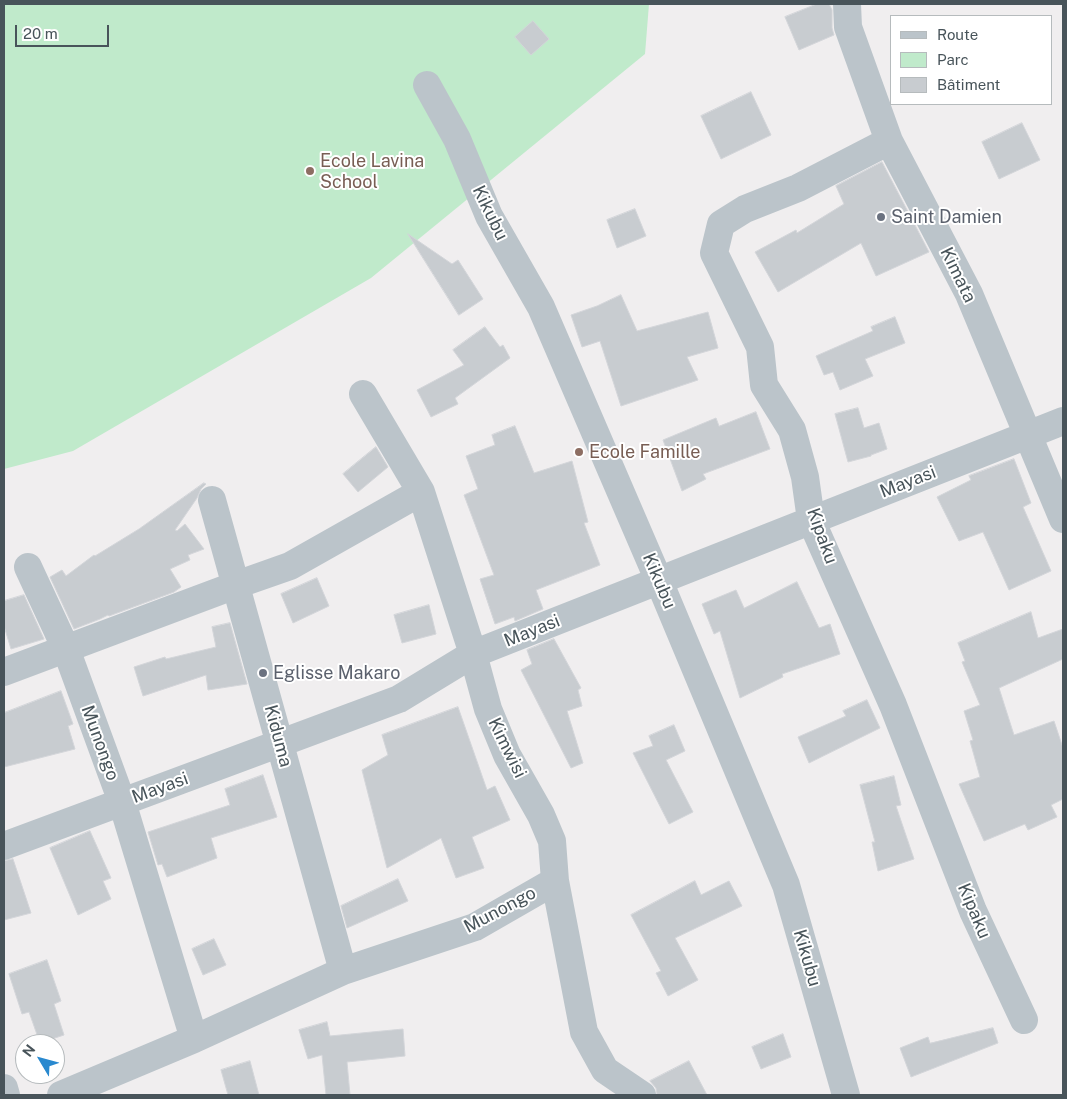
<!DOCTYPE html>
<meta charset="utf-8">
<style>
body{margin:0}
#map{position:relative;width:1067px;height:1099px;overflow:hidden;background:#f0eeef;font-family:"Public Sans",sans-serif}
canvas{display:block}
.frame{position:absolute;inset:0;border:5px solid #48545a;pointer-events:none}
.legend{position:absolute;left:890px;top:15px;width:162px;height:90px;box-sizing:border-box;background:#fff;border:1px solid #b6bbbd;margin:0;padding:6px 9px;list-style:none;font-size:15px;color:#48545a}
.legend li{display:flex;align-items:center;gap:10px;height:25px}
.legend b{width:25px;border:1px solid #b6bbbd}
.north{position:absolute;left:15px;top:1034px;width:50px;height:50px;box-sizing:border-box;background:#fff;border:1px solid #b6bbbd;border-radius:50%;rotate:307deg;font-size:14px;font-weight:700;line-height:20px;text-align:center;color:#48545a}
.north::after{content:'';display:block;margin:auto;width:18px;height:22px;background:#2989cf;clip-path:polygon(50% 0,100% 100%,50% 72%,0 100%)}
.scale{position:absolute;left:15px;top:25px;width:94px;height:22px;box-sizing:border-box;border:2px solid #48545a;border-top:0;padding-left:6px;font-size:15px;line-height:18px;white-space:nowrap;color:#48545a;-webkit-text-stroke:4px #fff;paint-order:stroke}
</style>
<div id="map">
<canvas width="1067" height="1099"></canvas>
<div class="frame"></div>
<ul class="legend">
<li><b style="height:6px;background:#bbc4ca"></b>Route</li>
<li><b style="height:14px;background:#c0eacb"></b>Parc</li>
<li><b style="height:14px;background:#c8ccd0"></b>Bâtiment</li>
</ul>
<div class="north">N</div>
<div class="scale">20 m</div>
</div>
<script>
const ctx = document.querySelector('canvas').getContext('2d');
ctx.lineJoin = 'round';
function fill(path, color) { ctx.fillStyle = color; ctx.fill(path, 'evenodd'); }
function stroke(path, color, width, dash) { ctx.strokeStyle = color; ctx.lineWidth = width; ctx.lineCap = dash ? 'butt' : 'round'; ctx.setLineDash(dash || []); ctx.stroke(path); }
function label(font, color, halo, rows, align = 'center') {
  ctx.font = font + ' "Public Sans",sans-serif'; ctx.lineWidth = 4; ctx.setLineDash([]); ctx.textBaseline = 'middle'; ctx.strokeStyle = halo; ctx.fillStyle = color; for (const [text, x, y, turn = 0] of rows) {
    ctx.save(); ctx.translate(x, y); ctx.rotate((+turn || 0) * Math.PI / 180); ctx.textAlign = isNaN(turn) ? turn : align; if (halo) ctx.strokeText(text, 0, 0); ctx.fillText(text, 0, 0); ctx.restore();
  }
}
const green = new Path2D(`
 M4,4H649L645,54L371,278L73,451L4,469Z`);
const building = new Path2D(`
 M817,4H829L832,10V28L834,35L799,50L785,17Z
 M533,21L549,39L531,55L515,37Z
 M751,92L771,135L721,159L701,116Z
 M1022,123L1040,160L999,179L982,142Z
 M882,162L929,252L876,276L861,243L778,292L755,252L796,230L797,233L844,204L836,186Z
 M635,209L646,236L617,248L607,220Z
 M408,234L452,264L458,260L483,299L459,315Z
 M621,295L637,331L708,312L718,348L687,357L698,380L621,406L600,341L582,347L571,315L597,306Z
 M895,317L905,343L865,359L873,376L840,390L833,372L824,375L816,356L873,331L871,327Z
 M485,327L500,347L503,345L510,358L455,398L458,404L431,417L417,390L464,365L453,350Z
 M858,408L864,428L879,423L887,449L871,455V456L848,462L835,414Z
 M756,412L770,449L703,474L706,479L682,491L663,440L716,418L719,426Z
 M515,426L534,473L572,461L588,522L584,523L600,565L536,590L543,609L515,621L514,617L495,624L480,579L494,575L464,495L478,489L466,456L495,445L492,435Z
 M376,447L388,467L358,492L343,474Z
 M1014,459L1031,503L1023,507L1051,571L1009,590L983,532L959,541L937,497L971,480L969,476Z
 M204,483L206,484L201,489L197,498L175,530L177,531L185,524L204,549L188,555L190,560L170,569L181,587L174,592L109,616L108,615L100,619L74,629L50,577L62,570L66,576L94,555L95,556L139,529Z
 M317,578L329,606L293,623L281,594Z
 M797,582L819,628L830,624L840,654L782,674L783,677L740,698L720,631L714,634L702,604L736,590L744,608Z
 M24,595L44,639L11,649L4,626V601Z
 M429,605L436,634L402,643L394,615Z
 M1031,612L1038,638L1063,629V659L999,688L1014,735L1054,721L1063,748V799L1051,805L1057,817L1028,830L1025,824L984,841L959,784L980,777L970,741L973,740L964,711L980,705L962,662L965,661L958,643Z
 M230,623L247,684L208,690L206,675L143,696L134,667L165,657L166,659L216,647L212,627Z
 M554,639L581,688L578,690L582,706L567,711L583,763L571,768L521,670L532,664L527,650Z
 M61,691L73,724L68,726L75,749L4,767V713Z
 M867,700L880,728L809,763L798,737L846,716L843,711Z
 M458,707L487,790L495,786L510,820L472,837L484,868L456,878L441,838L387,868L362,770L388,755L382,735Z
 M674,725L685,751L666,760L693,812L669,824L633,753L653,746L649,736Z
 M263,775L277,817L211,838L217,858L167,877L162,864L158,865L148,832L230,805L225,789Z
 M894,776L901,805L896,806L914,859L878,871L872,842H875L860,785Z
 M90,831L111,878L103,881L111,899L78,915L50,848Z
 M13,859L31,913L4,920V861Z
 M398,879L408,901L347,928L341,906Z
 M695,881L701,895L729,881L742,906L675,938L698,980L668,996L656,973L661,971L631,915Z
 M214,939L226,965L203,975L192,949Z
 M47,960L61,1001L54,1004L64,1035L40,1043L29,1012L22,1014L9,974Z
 M327,1022L330,1036L403,1029L405,1056L347,1062L350,1095H326L322,1055L308,1059L299,1030Z
 M993,1028L998,1043L911,1077L900,1048L928,1037L930,1043Z
 M783,1034L791,1057L761,1069L752,1047Z
 M250,1061L259,1095H228L221,1070Z
 M689,1061L707,1095H657L656,1088L650,1081Z`);
const minor = new Path2D(`
 M847,4L848,27L889,141L969,294L1063,519
 M427,85L457,139L489,216L541,307L659,581L786,885L846,1095
 M889,141L798,188L745,209L721,224L714,253L760,347L764,385L792,430L805,477L811,520L893,705L973,911L1024,1020
 M363,394L421,492L473,654L488,709L507,755L541,815L552,841L555,881L584,1032L605,1070L642,1095
 M212,500L343,971
 M28,567L66,649L122,802L194,1039
 M4,672L236,585L290,566L421,492
 M4,846L399,699L473,654L1063,421
 M4,1088L6,1095
 M61,1095L194,1039L343,971L475,927L555,881`);
const markers = [
 [310,171,5,"#8d6e63"],
 [881,217,5,"#6b7280"],
 [579,452,5,"#8d6e63"],
 [263,673,5,"#6b7280"]
];
const educationNames = [
 ["Ecole Lavina",320,161],
 ["School",320,182],
 ["Ecole Famille",589,452]
];
const streetNames = [
 ["Kikubu",490,213,64],
 ["Kimata",958,275,64],
 ["Mayasi",908,482,-21],
 ["Kipaku",822,536,70],
 ["Kikubu",659,581,67],
 ["Mayasi",532,631,-22],
 ["Kiduma",278,736,75],
 ["Munongo",100,743,70],
 ["Kimwisi",507,748,64],
 ["Mayasi",160,788,-20],
 ["Munongo",500,910,-28],
 ["Kipaku",974,911,67],
 ["Kikubu",807,958,74]
];
const worshipNames = [
 ["Saint Damien",891,217],
 ["Eglisse Makaro",273,673]
];
fill(green, '#c0eacb');
fill(building, '#c8ccd0');
stroke(building, '#d3d5d9', 1);
stroke(minor, '#bbc4ca', 28);
for (const [x, y, r, color] of markers) { const dot = new Path2D(); dot.arc(x, y, r, 0, 2 * Math.PI); ctx.fillStyle = color; ctx.fill(dot); stroke(dot, '#fff', 2); }
label('18px', '#785e54', '#fff', educationNames, 'left');
label('18px', '#48545a', '#fff', streetNames);
label('18px', '#5b616d', '#fff', worshipNames, 'left');
</script>
